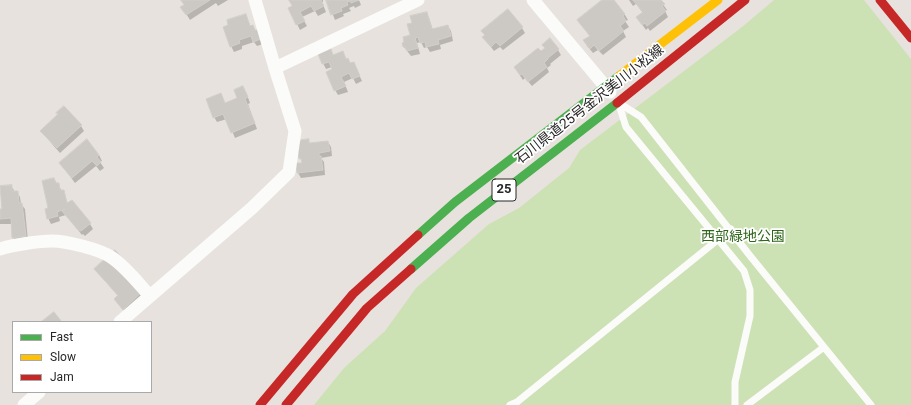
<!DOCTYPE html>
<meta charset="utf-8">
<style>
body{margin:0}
#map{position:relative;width:911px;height:405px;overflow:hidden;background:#e7e2dd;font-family:Roboto,sans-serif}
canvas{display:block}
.legend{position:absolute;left:12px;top:321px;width:140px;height:72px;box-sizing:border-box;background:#fff;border:1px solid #a9a9a9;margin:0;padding:5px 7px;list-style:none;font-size:12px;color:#282828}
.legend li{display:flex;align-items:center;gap:8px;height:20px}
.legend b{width:20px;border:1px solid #a9a9a9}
</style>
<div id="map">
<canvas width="911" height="405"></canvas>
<ul class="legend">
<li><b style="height:5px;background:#4caf50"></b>Fast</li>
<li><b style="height:5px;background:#ffc107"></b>Slow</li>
<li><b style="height:5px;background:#c62828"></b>Jam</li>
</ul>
</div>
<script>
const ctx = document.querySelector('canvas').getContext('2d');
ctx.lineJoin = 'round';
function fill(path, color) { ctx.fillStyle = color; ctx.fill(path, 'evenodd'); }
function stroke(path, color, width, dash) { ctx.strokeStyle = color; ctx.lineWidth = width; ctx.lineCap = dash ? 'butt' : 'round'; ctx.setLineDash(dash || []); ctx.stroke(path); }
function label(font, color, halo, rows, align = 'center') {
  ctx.font = font + ' Roboto,"Noto Sans JP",sans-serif'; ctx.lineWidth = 3.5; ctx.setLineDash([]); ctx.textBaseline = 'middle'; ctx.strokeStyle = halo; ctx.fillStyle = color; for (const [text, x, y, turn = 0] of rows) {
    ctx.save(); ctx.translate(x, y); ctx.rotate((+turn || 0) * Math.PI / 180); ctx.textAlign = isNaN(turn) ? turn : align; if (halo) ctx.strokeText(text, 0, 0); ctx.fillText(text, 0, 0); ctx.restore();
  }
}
const green = new Path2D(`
 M774,0H864L911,59V405H314L344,368L385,331L416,288L489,224L519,208L569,168L580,150L742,27Z`);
const shadow = new Path2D(`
 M182,0H228L218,6L216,3L190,20L182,7L185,5Z
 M290,0H323V2H322L326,12L318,16L315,11L302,17L307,26L300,30L297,24L293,6Z
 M327,0H359L361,5L355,8L354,6L349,8L351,11L343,14L344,16L335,20Z
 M604,0H613L625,15L628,20L625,21L629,27L623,31L626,37L603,55L598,50L593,53L587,46L584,41L590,36L578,21Z
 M629,0H660L667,10L665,11L668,17L650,31L648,28L646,30L641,23L643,13L636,4L633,6Z
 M426,13L429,18L433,30L448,26L451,31L453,41L440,45L441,49L430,52L427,47L424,48L421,42L417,43L420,54L411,56L404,47L411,36L413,23Z
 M245,15L251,27L253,26L263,44L257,46L254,42L242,46V49L234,52L231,46Z
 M522,28L525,33L503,50L500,47L494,51L487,42L483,31Z
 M543,45L558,50L561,55L550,64L551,65L547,68L549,72L532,86L525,78L523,80L515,68L545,49Z
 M342,52L346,60L348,59L351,64L356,68L362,81L356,84L353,78L344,82L348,92L338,95L335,90L332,67L326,69L319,55L333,56Z
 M246,92L250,103L248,104L257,129L235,138L227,119L217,122L214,117L221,94L225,104L239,99Z
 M81,126L84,131L60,153L45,136L41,131Z
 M308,140L310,144L328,142L331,147L332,156L321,158L324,162L325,175L301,178L298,173L297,164H303L300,158Z
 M99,155L102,161L100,162L104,168L100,171L96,166L75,183L60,163Z
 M54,179L62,191H63L68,204L90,224L93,229L85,236L83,234L82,235L66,215L59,217L60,221L51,224L48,218Z
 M11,186L15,192H17L20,197L21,204L25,209L28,241L16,243L13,237L12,224H0V210H3Z
 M96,269L150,293L126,314L115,299L118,296L99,274Z`);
const building = new Path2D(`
 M181,0H210L186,15L180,7L184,5Z
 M289,0H321L324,6L314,11L311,6L300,12L305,21L296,25L288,8L292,6Z
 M326,0H359L351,3L350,1L347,2L348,5L341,8L342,11L331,15Z
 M602,0H614L625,14L623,16L626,21L620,26L624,31L599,51L594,45L590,49L583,40L590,36L577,20Z
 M633,0H661L665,4L662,6L666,11L647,26L645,23L642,25L636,17L643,12Z
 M508,9L523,27L500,46L496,42L491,47L482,37L485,35L481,31Z
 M427,12L432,29L448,25L451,36L438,40L439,44L426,47L425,42L420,43L418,37L415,38L418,48L407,51L405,47H403L402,43L404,42L403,37L410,35L407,24L412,23L410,16Z
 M246,14L250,26L253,25L255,30H258L261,39L253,42L251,36L239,40L240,43L230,47L223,27L228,25L227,20Z
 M550,38L559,49L548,58V59L544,63L547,67L528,82L522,74L520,75L514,67L538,48L541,51L545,48L542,45Z
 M331,49L333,55L343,51L346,59L348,58L350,63L354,62L360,76L352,79L349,73L341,77L346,86L334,91L326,72L332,69L329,62L322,64L318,54Z
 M243,86L248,97L245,99L255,123L231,133L223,114L213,118L206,99L221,93L225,103L237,98L234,90Z
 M64,106L82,125L57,148L40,131L58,114L56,113Z
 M87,139L99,155L97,157L101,162L97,166L92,161L72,178L59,163Z
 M309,139V143L328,141L330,151L319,153V156H321L323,170L297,173L296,163H302L301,158L299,159L296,141Z
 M54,178L56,183H59L60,190H64L67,203L72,200L91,223L81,231L79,230H78L62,211L65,209L57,212L58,216L47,219L45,209L48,208L42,181Z
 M12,185V191H18L19,203H22L26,236L12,238L11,218L0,219V209H2L0,186Z
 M115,250L147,287L123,310L114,299L118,295L94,269Z
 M54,312L62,322H41Z`);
const lane = new Path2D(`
 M619,103L641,117L751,257L871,405
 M619,105L626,127L744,271L750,290V316L735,382V405
 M510,405L517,402L731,229
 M747,405L824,347`);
const street = new Path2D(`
 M255,0L275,68
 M533,0L610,92
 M0,249C12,245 39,241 52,241C66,241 99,249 111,257C126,267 138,283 150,296
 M120,322L252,208L289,172L295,131L275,68L418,0
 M24,405L39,392`);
const fast = new Path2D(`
 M418,235L455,202L619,76
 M411,269L469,218L617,103`);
const slow = new Path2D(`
 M619,76L718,0`);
const jam = new Path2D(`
 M880,0L911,38
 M617,103L745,0
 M260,405L353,294L418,235
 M286,405L367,308L411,269`);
const shields = [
 [504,190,24]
];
const shieldNames = [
 ["25",504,190]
];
const streetNames = [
 ["石川県道25号金沢美川小松線",590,105,-38]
];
const parkNames = [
 ["西部緑地公園",743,237]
];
fill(green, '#cce2b5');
fill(shadow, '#0003');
fill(building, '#ccc8c4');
stroke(building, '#d2cec9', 1);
stroke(lane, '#fbfbfa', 7);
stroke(street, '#fbfbfa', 13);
stroke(fast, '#4caf50', 9);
stroke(slow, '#ffc107', 9);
stroke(jam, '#c62828', 9);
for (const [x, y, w] of shields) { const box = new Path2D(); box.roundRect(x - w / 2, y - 11, w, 22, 3); ctx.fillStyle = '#fff'; ctx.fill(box); stroke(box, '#282828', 1); }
label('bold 13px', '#282828', null, shieldNames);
label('14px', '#282828', '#fff', streetNames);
label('14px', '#2f6419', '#fff', parkNames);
</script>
